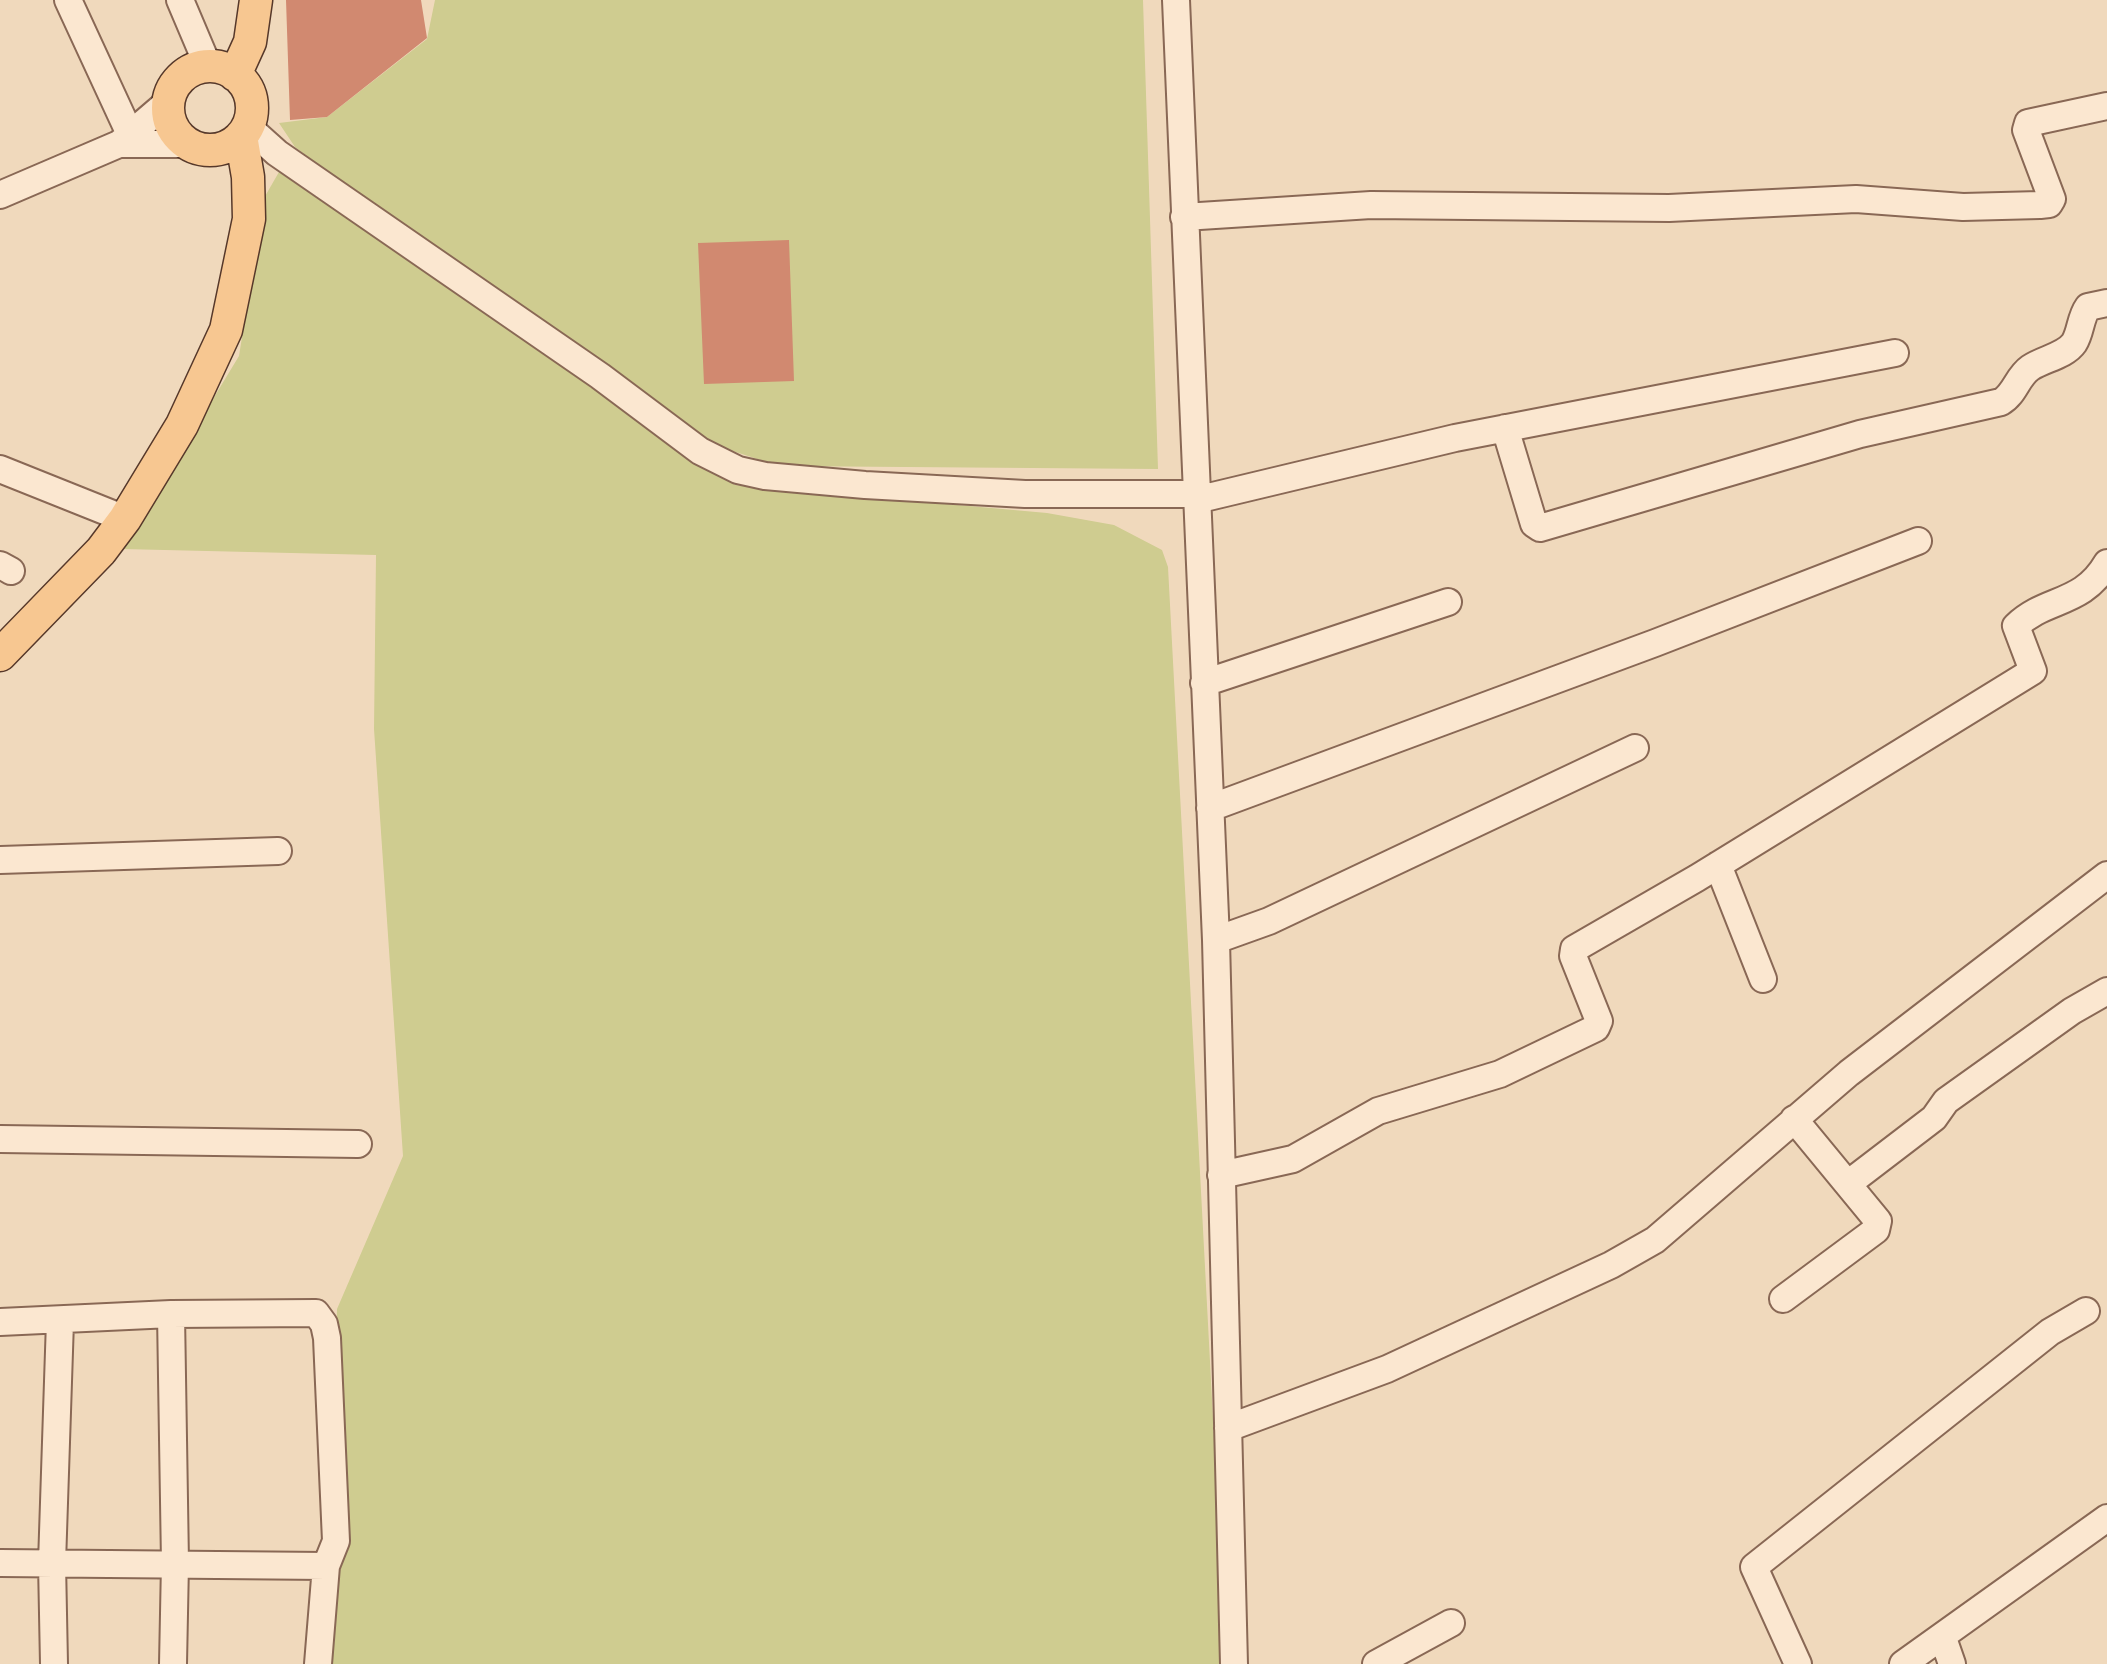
<!DOCTYPE html>
<style>
body{margin:0}
canvas{display:block;background:#f0d9bc}
</style>
<canvas width="2107" height="1664"></canvas>
<script>
const ctx = document.querySelector('canvas').getContext('2d');
ctx.lineJoin = 'round';
function fill(path, color) { ctx.fillStyle = color; ctx.fill(path, 'evenodd'); }
function stroke(path, color, width, dash) { ctx.strokeStyle = color; ctx.lineWidth = width; ctx.lineCap = dash ? 'butt' : 'round'; ctx.setLineDash(dash || []); ctx.stroke(path); }
const green = new Path2D(`
 M435,0H1143L1158,469L779,466L714,445L402,229L295,147L279,123L327,117L427,39Z
 M279,172L735,485L1047,513L1114,525L1162,550L1168,567L1226,1664H329L337,1309L403,1156L374,729L376,555L122,549L239,356L264,198Z`);
const building = new Path2D(`
 M286,0H421L427,38L327,117L290,120Z
 M789,240L794,381L704,384L698,243Z`);
const minor = new Path2D(`
 M68,0L129,132
 M180,0L208,66
 M1176,0L1216,940L1234,1664
 M248,127L277,153L600,376L700,451L738,470L765,476L865,485L1025,494H1195
 M119,144L168,102
 M0,195L119,144H187
 M1184,217L1371,205L1669,208L1856,199L1963,207L2040,205L2049,204L2052,199L2026,130L2028,123L2107,106
 M1505,428L1534,524L1540,528L1860,434L2001,402C2015,394 2017,377 2030,368C2043,359 2065,356 2074,343C2081,332 2080,318 2088,307L2107,303
 M0,469L125,519
 M1196,500L1455,438L1895,353
 M0,565L11,571
 M1204,683L1448,602
 M1210,808L1655,643L1918,541
 M0,860L278,851
 M1718,865L1763,979
 M1216,940L1269,921L1635,748
 M0,1139L358,1144
 M1221,1175L1293,1159L1378,1111L1500,1074L1596,1028L1599,1021L1573,956L1574,949L1697,878L2033,671L2016,626C2046,597 2082,606 2107,563
 M1849,1183L1934,1118L1946,1101L2072,1011L2107,991
 M1783,1299L1876,1230L1878,1221L1794,1119
 M171,1314L175,1563L173,1664
 M0,1322L171,1314L316,1313L324,1324L327,1338L336,1541L326,1566L318,1664
 M1228,1428L1387,1369L1611,1265L1655,1240L1849,1073L2107,875
 M0,1563L326,1566
 M1943,1638L1952,1664
 M54,1664L52,1563L60,1321
 M1376,1664L1451,1623
 M1798,1664L1754,1567L2050,1332L2086,1311
 M1903,1664L2107,1518`);
const major = new Path2D(`
 M168 108a42 42 0 1 1 84 0a42 42 0 1 1-84 0Z
 M235,75L250,42L256,0
 M0,655L101,551L125,519L182,425L226,330L249,219L248,177L241,136`);
fill(green, '#cfcc90');
fill(building, '#d18970');
stroke(minor, '#896855', 30);
stroke(major, '#56382a', 35);
stroke(minor, '#fbe7d0', 26);
stroke(major, '#f7c791', 32);
</script>
